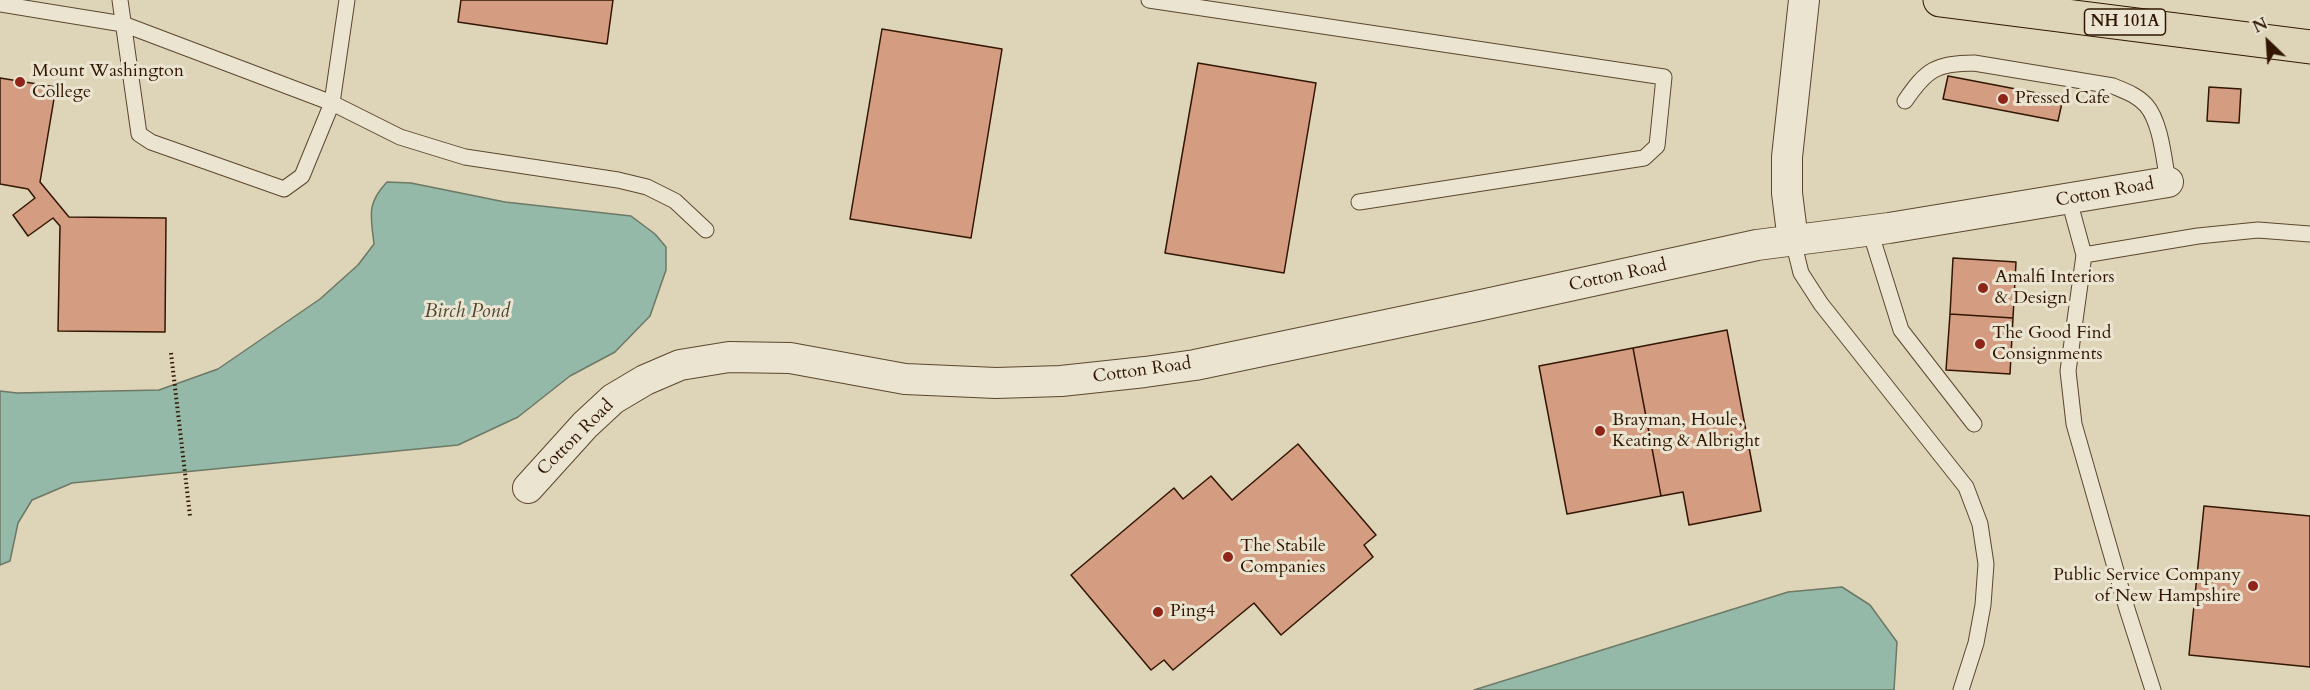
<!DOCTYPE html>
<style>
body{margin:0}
#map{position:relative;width:2310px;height:690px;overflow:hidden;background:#ded5b8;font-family:Cardo,serif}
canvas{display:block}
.north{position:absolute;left:2238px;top:12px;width:60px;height:60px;-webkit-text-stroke:4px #eae4d1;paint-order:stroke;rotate:335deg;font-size:16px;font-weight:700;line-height:24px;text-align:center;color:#321600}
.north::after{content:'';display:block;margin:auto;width:21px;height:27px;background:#321600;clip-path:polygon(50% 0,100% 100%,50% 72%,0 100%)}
</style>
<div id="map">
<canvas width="2310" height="690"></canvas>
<div class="north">N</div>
</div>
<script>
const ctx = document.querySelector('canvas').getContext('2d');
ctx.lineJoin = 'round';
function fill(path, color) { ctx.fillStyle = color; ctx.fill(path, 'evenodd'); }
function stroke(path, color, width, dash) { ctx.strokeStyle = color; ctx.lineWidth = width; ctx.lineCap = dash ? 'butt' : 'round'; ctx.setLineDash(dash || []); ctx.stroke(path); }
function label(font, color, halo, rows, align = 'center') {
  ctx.font = font + ' Cardo,serif'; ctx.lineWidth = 6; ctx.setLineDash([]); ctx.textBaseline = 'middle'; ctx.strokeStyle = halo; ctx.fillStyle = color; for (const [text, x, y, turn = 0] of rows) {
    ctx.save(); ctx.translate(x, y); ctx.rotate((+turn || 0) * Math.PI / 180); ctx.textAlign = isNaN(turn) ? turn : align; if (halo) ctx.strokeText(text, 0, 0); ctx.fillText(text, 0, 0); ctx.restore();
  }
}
const water = new Path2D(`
 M387,182L411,183L505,202L631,216L655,234L666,247V270L650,316L615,352L570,376L518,417L458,445L72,483L32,500L18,523L10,561L0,565V391L17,393L159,390L218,369L320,299L358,265L374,244C371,216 366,204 387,182Z
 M1842,587L1870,605L1897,642L1894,690H1474L1788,592Z`);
const building = new Path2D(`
 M461,0H613L607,44L458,22Z
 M882,29L1002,49L971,238L850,219Z
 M1198,63L1316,83L1284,273L1165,253Z
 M1948,76L2063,98L2058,121L1943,99Z
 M0,78L56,87L40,182L69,217L166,218L165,332L58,331L60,226L53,218L28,236L13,215L35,198L28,189L0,184Z
 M2209,87L2241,89L2239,123L2207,121Z
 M1953,258L2016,262L2013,318L1950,314Z
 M1950,314L2013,318L2010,374L1946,370Z
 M1727,330L1761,511L1689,525L1683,492L1661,496L1633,348Z
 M1633,348L1661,496L1567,514L1539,366Z
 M1298,444L1376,535L1364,545L1373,557L1281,635L1254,603L1173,670L1164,660L1151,670L1071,575L1174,488L1183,499L1211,476L1232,500Z
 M2204,506L2310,516V667L2189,655Z`);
const path = new Path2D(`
 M171,353L190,516`);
const lane = new Path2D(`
 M120,0L139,134L151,142L284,189L302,176L332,103L347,0
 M1149,0L1664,77L1657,146L1644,158L1359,202
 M0,4L123,24L332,103L400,137L465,157L618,180L647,187L675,201L706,230
 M1905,101C1926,70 1936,63 1974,63L2113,86C2125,91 2137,95 2146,105C2161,122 2164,160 2168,182
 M2069,200L2084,255L2198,236L2258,230L2310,234
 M1870,231L1901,330L1974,424
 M1793,241L1801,273L1821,304L1966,487L1980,524L1986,564L1983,605L1976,643L1961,690
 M2084,255L2068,371L2074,424L2127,609L2153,690`);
const street = new Path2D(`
 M1793,241L1787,193V157L1804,0
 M528,488L585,425L613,399L645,380L680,365L729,357L790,358L905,379L996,383L1061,381L1145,372L1195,365L1477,306L1757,245L1889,228L2168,182`);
const highway = new Path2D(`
 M1940,0L2310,47`);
const markers = [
 [20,82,6,"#8f2418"],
 [2003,99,6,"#8f2418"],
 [1983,288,6,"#8f2418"],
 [1980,344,6,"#8f2418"],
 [1600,431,6,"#8f2418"],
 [1228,557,6,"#8f2418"],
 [2253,586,6,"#8f2418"],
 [1158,612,6,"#8f2418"]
];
const shields = [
 [2125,22,81]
];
const shieldNames = [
 ["NH 101A",2125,22]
];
const poiNames = [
 ["Mount Washington",32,72],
 ["College",32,93],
 ["Pressed Cafe",2015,99],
 ["Amalfi Interiors",1995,278],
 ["& Design",1995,299],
 ["The Good Find",1992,334],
 ["Consignments",1992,355],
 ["Brayman, Houle,",1612,421],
 ["Keating & Albright",1612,442],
 ["The Stabile",1240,547],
 ["Companies",1240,568],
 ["Public Service Company",2241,576,"right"],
 ["of New Hampshire",2241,597,"right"],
 ["Ping4",1170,612]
];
const streetNames = [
 ["Cotton Road",2105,193,-10],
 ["Cotton Road",1618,276,-12],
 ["Cotton Road",1142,371,-8],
 ["Cotton Road",576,438,-45]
];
const waterNames = [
 ["Birch Pond",467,312]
];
fill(water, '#94b9a9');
stroke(water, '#6d7865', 1.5);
fill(building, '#d49c80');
stroke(building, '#321600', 1.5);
stroke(lane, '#5d462e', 17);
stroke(street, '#5d462e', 32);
stroke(highway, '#321600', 35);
stroke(path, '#321600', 4, [1.5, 3]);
stroke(lane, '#eae4d1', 15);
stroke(street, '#eae4d1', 30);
stroke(highway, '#ded5b8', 33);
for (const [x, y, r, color] of markers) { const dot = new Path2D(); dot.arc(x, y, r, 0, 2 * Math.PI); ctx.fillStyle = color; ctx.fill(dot); stroke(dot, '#eae4d1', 2); }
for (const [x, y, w] of shields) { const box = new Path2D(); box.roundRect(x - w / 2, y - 13, w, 26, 4.5); ctx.fillStyle = '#eae4d1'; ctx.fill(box); stroke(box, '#321600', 1.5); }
label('bold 16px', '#321600', null, shieldNames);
label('18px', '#321600', '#eae4d1', poiNames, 'left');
label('18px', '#321600', '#eae4d1', streetNames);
label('italic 20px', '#4f4733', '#eae4d1', waterNames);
</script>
